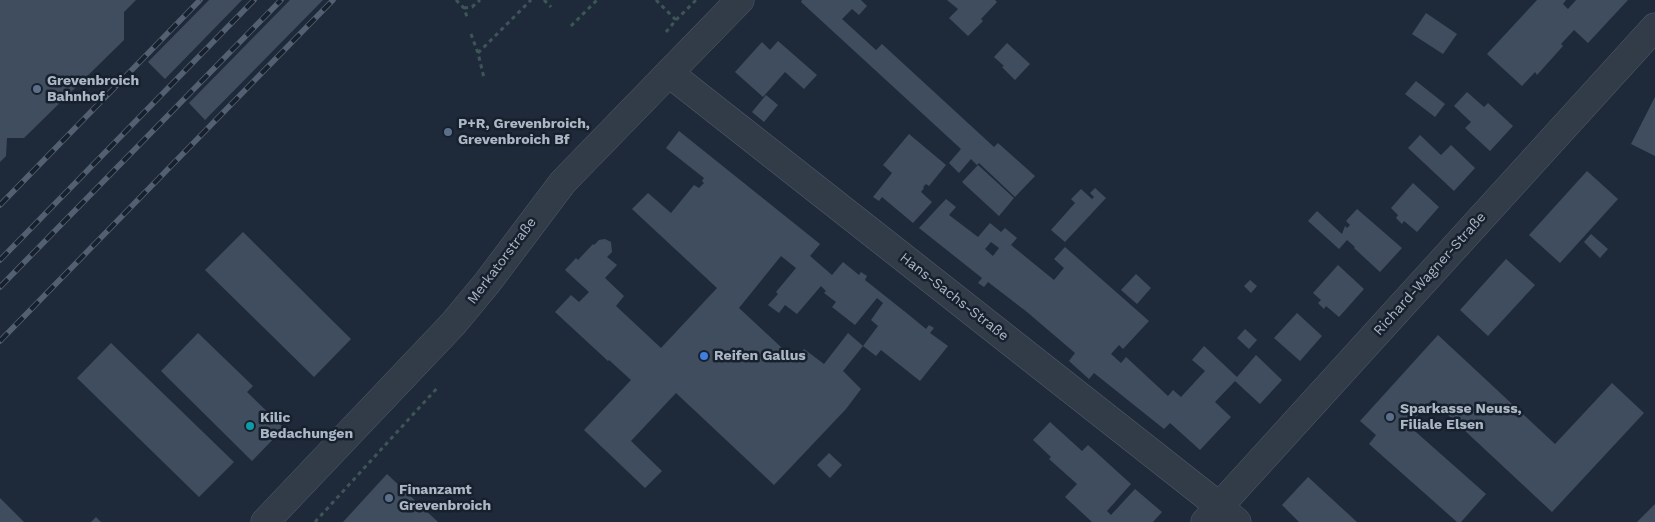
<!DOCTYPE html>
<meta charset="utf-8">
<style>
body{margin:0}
canvas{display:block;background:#1e2a39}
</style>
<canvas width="1655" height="522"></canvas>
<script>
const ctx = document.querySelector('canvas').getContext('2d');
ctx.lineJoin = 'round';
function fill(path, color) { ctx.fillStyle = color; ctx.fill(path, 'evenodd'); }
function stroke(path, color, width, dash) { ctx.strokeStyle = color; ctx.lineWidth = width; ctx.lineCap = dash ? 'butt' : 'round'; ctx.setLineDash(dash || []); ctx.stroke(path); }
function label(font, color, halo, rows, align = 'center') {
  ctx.font = font + ' "Work Sans",sans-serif'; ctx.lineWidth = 5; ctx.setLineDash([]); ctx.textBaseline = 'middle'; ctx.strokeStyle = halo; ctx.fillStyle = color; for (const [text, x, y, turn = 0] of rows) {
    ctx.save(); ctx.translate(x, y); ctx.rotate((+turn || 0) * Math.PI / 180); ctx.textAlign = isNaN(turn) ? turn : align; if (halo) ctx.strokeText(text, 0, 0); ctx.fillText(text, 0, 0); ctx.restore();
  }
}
const building = new Path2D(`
 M0,0H136L124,12V40L24,138H7L6,156L0,162Z
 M209,0H242L165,79L148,62Z
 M290,0H323L205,120L189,103Z
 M802,0H861L867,6L859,15L852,9L842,19L876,50L882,44L994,147L998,143L1035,176L1015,197L979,163L977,165L971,159L959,173L949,163L961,149L801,2Z
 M947,0H995L997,2L981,19L983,21L968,36L949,18L958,9Z
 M1537,0H1566L1563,4L1568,9L1576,0H1628L1588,43L1574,30L1561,44L1563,46L1537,75L1535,72L1522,86L1487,54Z
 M1426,13L1457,34L1443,54L1412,34Z
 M778,41L817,75L804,89L785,72L763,97L735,72L762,42L770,50Z
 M1007,43L1030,64L1015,80L1002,67L1004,66L994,57Z
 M1416,81L1445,104L1435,117L1405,94Z
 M1467,92L1484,107L1488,103L1513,126L1490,151L1465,128L1471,122L1454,106Z
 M766,95L778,105L764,122L752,112Z
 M1655,97V156L1631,144Z
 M679,131L820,244L810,256L832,275L843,262L859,275L861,272L867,276L865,280L909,315L926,329L929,325L934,328L930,333L948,346L920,381L881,350L876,356L863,346L878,326L871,320L883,303L877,298L855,325L832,307L836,302L824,293L826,291L821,286L797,314L785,305L779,313L768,305L778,294L776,292L796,268L781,256L739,308L795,360L804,349L824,364L848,333L863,346L843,371L861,389L846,409L774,485L676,393L631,441L662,471L645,488L584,430L631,380L609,360L608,361L555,312L571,295L579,302L589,292L565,270L576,258L578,260L593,244L594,245L599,240L605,239L611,242L612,252L607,257L617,265L605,278L624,296L616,306L661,348L717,288L632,209L648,193L671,213L694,185L699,188L704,183L702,181L704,178L666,148Z
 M909,134L946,165L929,186L926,184L923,187L924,188L921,192L932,202L913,223L882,197L879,201L873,197L892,173L883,165Z
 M1420,135L1441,155L1451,145L1475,168L1454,191L1408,148Z
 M978,165L1014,198L999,216L962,182Z
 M1587,171L1618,199L1560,263L1529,235Z
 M1413,183L1439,207L1417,232L1404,221L1402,224L1396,218L1398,215L1391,208Z
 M1095,188L1106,198L1065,242L1051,230L1075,203L1071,199L1081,189L1092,199L1094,197L1090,193Z
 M946,199L956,207L949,215L978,237L990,223L1001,232L1005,228L1017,238L1011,245L1054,280L1064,268L1054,259L1065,247L1149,321L1123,349L1119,345L1111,354L1121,363L1126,357L1168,396L1173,390L1181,397L1205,371L1192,360L1204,346L1237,377L1256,355L1282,380L1260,404L1235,381L1215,402L1231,417L1200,450L1170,423L1164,429L1094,373L1089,379L1069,361L1075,353L1027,312L988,282L984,287L978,283L982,278L919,228ZM991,242L999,248L993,256L985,249Z
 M1357,209L1402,248L1380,272L1354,248L1355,247L1347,240L1339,249L1308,221L1317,211L1342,234L1345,226L1347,228L1350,225L1346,221Z
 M243,232L351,339L314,377L205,270Z
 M1591,234L1608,249L1600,258L1584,242Z
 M1506,259L1535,285L1488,336L1460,310Z
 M1338,265L1364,289L1339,317L1326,306L1324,309L1318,303L1321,300L1313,293Z
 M1136,274L1151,288L1137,304L1121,290Z
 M1250,280L1257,286L1251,293L1244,286Z
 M1297,313L1322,336L1300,361L1274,338Z
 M1245,329L1257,340L1249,349L1237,338Z
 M198,333L253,386L247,392L284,428L252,461L161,371Z
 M1438,335L1555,444L1612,383L1644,413L1552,512L1432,400L1408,425L1486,494L1461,522H1457L1369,444L1376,435L1360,421Z
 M111,343L234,462L199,497L77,378Z
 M1050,422L1082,451L1088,445L1131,484L1107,511L1111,515L1135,489L1162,512L1153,522H1092L1065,497L1077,484L1049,459L1051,457L1033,440Z
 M829,453L842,465L830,478L817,465Z
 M387,474L438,522H343Z
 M1308,477L1357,522H1299L1282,505Z
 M0,498L24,522H0Z
 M1655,504V522H1637Z
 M96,517L101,522H91Z`);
const path = new Path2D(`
 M456,0L464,8L467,17
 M544,0L551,7
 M656,0L676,20L666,32
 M464,8L472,7L480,0
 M676,20L696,0
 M571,26L597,0
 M471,34L478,53L484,78
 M478,53L531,0
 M315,522L439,386`);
const minor = new Path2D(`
 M669,73L1219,506L1237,522
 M265,522L453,324L487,283L563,182L740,0
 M1205,522L1655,27`);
const rail = new Path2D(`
 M0,205L200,0
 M0,260L254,0
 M0,287L281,0
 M0,341L333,0`);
const markers = [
 [37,89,5,"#5c6f8a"],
 [448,132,5,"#5c6f8a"],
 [704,356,5,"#3f7fe0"],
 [1390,417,5,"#5c6f8a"],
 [250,426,5,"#0f9aa8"],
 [389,498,5,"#5c6f8a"]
];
const poiNames = [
 ["Grevenbroich",47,81],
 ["Bahnhof",47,97],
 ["P+R, Grevenbroich,",458,124],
 ["Grevenbroich Bf",458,140],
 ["Reifen Gallus",714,356],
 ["Sparkasse Neuss,",1400,409],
 ["Filiale Elsen",1400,425],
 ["Kilic",260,418],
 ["Bedachungen",260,434],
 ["Finanzamt",399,490],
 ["Grevenbroich",399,506]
];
const streetNames = [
 ["Merkatorstraße",502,261,-53],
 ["Richard-Wagner-Straße",1430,274,-48],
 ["Hans-Sachs-Straße",954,297,38]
];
fill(building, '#3f4d5e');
stroke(minor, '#4f5a67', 29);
stroke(path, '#3e5557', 3, [4, 4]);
stroke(minor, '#323c49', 28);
stroke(rail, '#536071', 5.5);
stroke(rail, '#17212e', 4, [11]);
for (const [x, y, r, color] of markers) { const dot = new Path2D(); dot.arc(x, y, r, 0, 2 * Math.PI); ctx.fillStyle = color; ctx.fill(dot); stroke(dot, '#17212e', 2); }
label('bold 14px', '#acb7c6', '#17212e', poiNames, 'left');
label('14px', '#acb7c6', '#17212e', streetNames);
</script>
